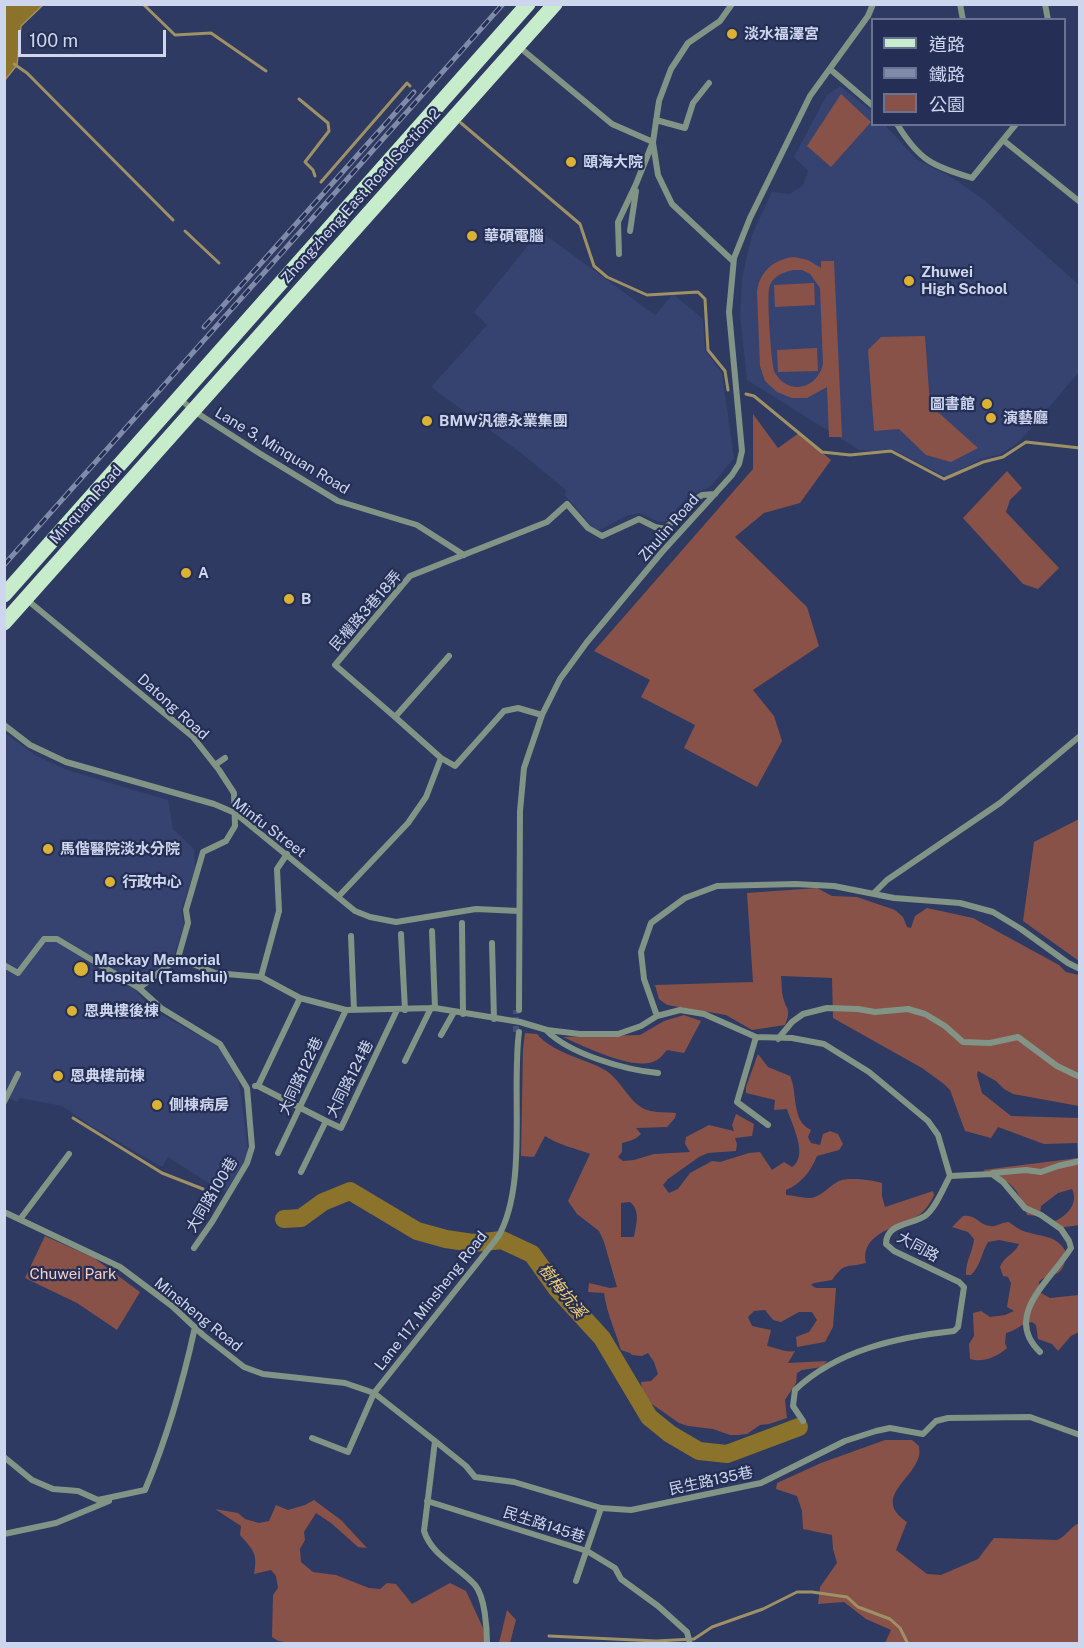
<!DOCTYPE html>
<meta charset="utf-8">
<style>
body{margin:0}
#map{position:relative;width:1084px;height:1648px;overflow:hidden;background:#2e3a61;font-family:"Public Sans","Noto Sans TC",sans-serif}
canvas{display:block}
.frame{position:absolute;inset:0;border:6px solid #ced6ee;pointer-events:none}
.legend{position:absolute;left:871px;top:18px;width:195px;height:108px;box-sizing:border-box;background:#252f55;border:2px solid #697292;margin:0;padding:8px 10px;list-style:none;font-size:18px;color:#ced6ee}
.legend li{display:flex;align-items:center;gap:12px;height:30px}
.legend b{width:30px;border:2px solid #697292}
.scale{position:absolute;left:18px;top:30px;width:148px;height:27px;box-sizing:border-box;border:3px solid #ced6ee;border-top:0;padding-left:8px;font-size:18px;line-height:21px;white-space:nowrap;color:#ced6ee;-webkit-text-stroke:4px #252f55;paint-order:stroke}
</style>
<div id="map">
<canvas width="1084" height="1648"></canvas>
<div class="frame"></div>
<ul class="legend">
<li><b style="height:8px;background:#c6eccc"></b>道路</li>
<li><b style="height:8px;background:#808aa9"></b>鐵路</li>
<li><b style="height:16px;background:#885249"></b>公園</li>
</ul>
<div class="scale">100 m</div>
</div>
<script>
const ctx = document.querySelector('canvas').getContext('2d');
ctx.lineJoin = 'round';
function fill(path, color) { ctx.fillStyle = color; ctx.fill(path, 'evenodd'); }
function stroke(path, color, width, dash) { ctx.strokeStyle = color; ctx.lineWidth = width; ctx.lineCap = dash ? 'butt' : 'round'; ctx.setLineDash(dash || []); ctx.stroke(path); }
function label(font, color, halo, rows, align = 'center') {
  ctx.font = font + ' "Public Sans","Noto Sans TC",sans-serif'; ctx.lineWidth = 4.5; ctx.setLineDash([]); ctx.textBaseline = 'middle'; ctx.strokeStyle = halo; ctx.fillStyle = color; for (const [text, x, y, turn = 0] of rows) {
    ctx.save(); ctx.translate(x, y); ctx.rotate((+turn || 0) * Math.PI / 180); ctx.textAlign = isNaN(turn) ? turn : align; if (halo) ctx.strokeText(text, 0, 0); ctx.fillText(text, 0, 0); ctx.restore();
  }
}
const built = new Path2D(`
 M840,86L872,111V124L885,125L916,159L953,178L984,200L1079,285V372L1020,441L1001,454L981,459L946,477L892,449L874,451L859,450L747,380L740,315L742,278L752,235L772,192L790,194L803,185L808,171L794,157L827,95Z
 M540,231L655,315L673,294L703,319L705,350L722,373L734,458L710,487L687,497L667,521L659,522L639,513L626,516L598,531L592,527L565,495L566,490L521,453L431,387L487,325L474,312Z
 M5,733L35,755L67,770L168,800L173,829L194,849L195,868L181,911L184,925L174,956L141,981L137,992L153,1010L209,1041L219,1048L239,1082L248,1150L246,1159L226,1191L213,1186L168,1157L162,1167L91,1126L62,1106L20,1098L17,1102L5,1096Z`);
const green = new Path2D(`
 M841,94L871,122L831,167L807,146Z
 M794,257L808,260L821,268V261H834L842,437H829L827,387L807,398H792L777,392L765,381L760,366L757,292C759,272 774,259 794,257ZM793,270H802L810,274L820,288L823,364C817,389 789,396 775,373C771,365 767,299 769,289C771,277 783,272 793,270Z
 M814,283L815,305L775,307L774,285Z
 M925,336L930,405L978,448L951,462L926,455L899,429L874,431L868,350L881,337Z
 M817,348L818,371L778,372L777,350Z
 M753,414L778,448L799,433L831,460L800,503L764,513L735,537L807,607L819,646L753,690L774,716L782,741L757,787L684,748L695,725L641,697L650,680L594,651L753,469Z
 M1007,471L1022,488L1010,500L1006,512L1059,568L1038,589L1023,584L963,518Z
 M1079,819V961L1023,921L1034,842Z
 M817,888L832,896L857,897L895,910L903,917L907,927L911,928L915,916L927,908L973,918L1059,965L1066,972L1079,975V1106L1013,1094L1004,1089L996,1081L978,1071L977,1075L982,1093L1011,1116L1079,1118V1225L1059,1228L1054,1226L1055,1221C1067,1216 1079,1203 1072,1189L1058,1193L1041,1206L1040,1216L1027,1215C1016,1183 1012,1184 983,1170L1078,1158L1077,1143L1044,1144L998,1127L991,1138L965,1131L950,1090L944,1084L922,1068L833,1018L832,978L781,976C782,983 781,990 783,997C786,1011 792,1007 785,1025L752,1030L726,1015L667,1005L659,999L655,985L753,982L747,893Z
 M684,1015L701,1021L684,1053L667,1050C664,1053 661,1058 657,1060C636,1073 584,1046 563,1037L640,1035L664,1021Z
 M525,1033L537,1034C553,1053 581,1057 603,1069C621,1078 628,1103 647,1110C656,1113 667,1112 676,1113L675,1118L667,1127L636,1128L641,1134C635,1140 630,1141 622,1143V1152L618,1157L623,1161L634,1160L654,1154L690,1152L685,1144L686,1137L709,1125L734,1131L732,1125L736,1114L754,1124L752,1136L735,1138L737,1144L736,1151L708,1153L699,1157L668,1179L663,1185L669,1193L678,1189L690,1173L712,1161L720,1162L749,1153L760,1152L772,1170L784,1162L792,1167C809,1156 792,1125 787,1109L774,1110L775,1100L746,1093V1087L758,1054L768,1067L790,1076C798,1093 791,1121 811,1130L808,1137L811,1143L820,1145L823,1134L830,1131L838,1134L843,1144L839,1150L817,1156C811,1171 801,1184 786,1190V1195C795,1195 807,1200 815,1197C823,1194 831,1185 839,1181C849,1177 871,1180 882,1183V1196L885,1207L933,1191L934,1195C931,1202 926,1210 919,1215C902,1227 860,1231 866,1263C845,1268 845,1262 832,1280L814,1283L811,1285L816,1288H836L833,1327L825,1342L797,1347L796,1337L809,1332L817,1320L812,1312H799L781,1322L773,1320L765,1310L754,1311L748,1317L752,1326L771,1330L767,1346C777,1348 786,1353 795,1351L788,1363L827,1361L822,1367L802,1370L797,1373L796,1383L785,1400L787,1418L769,1424L760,1425L747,1434L738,1435H730L713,1429L688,1426L679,1423L649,1402L642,1391L641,1382L651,1381L658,1374L654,1362L648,1353L642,1356L632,1355L630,1353L621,1350C615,1330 607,1314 604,1293L588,1292L589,1283L610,1288L617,1287L604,1242L599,1231L577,1214L568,1201L590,1154C575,1148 558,1145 545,1136L534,1157L521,1156L523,1049ZM630,1202C641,1211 636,1225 634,1237H621V1203Z
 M963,1216C977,1214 978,1225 990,1226C997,1227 1002,1222 1009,1222C1014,1226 1020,1230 1026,1232C1043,1237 1058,1235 1067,1254C1061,1283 1052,1269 1039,1282L1041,1293L1050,1298L1079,1295V1332L1071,1336L1058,1351L1052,1344L1038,1339L1036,1325L1032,1322C1021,1323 1016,1331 1006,1333L1005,1343L1007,1348C997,1357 983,1363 970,1359L969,1344L974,1336L973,1313L981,1311L990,1317L1005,1315L1014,1311L1007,1307L1011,1283L1008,1277L1003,1276L1000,1267C1004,1256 1015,1254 1019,1244L999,1240L988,1242C981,1254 981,1265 971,1275H966C965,1262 973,1252 974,1239L968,1232L952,1227Z
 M45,1236L94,1258L140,1292L117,1330L77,1303L25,1278Z
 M885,1440H912L919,1446C919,1450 920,1453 919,1456C912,1481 872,1498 907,1522L896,1550L927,1574L941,1575L978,1559L994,1538L1057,1540C1067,1536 1070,1527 1079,1523V1643H885L891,1630L866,1619L844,1602L818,1604L820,1587L837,1563L833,1549L832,1535L803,1529L802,1511L797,1496L776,1489L777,1483L821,1463Z
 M314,1500L341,1520L367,1548L358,1547L331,1523L316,1513L304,1532L305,1540L300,1549L301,1562L313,1572L336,1575L369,1588L380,1589L387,1583L396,1584L412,1604L450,1583L466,1591L490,1643L297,1644L278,1641L272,1637L273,1595L278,1588L276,1576L271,1570L254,1574C258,1553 253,1550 240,1535L241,1526L215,1509L238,1513L245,1519L259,1523L269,1521L276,1505L288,1510L305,1505Z
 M507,1610L516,1620L510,1643H499Z`);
const water = new Path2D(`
 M5,4L43,5L21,26L17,65L5,80Z`);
const stream = new Path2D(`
 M143,4L175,35L211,33L266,71
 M14,64L27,73L173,220
 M299,99L328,123L329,131L305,162L313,170L315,176
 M461,123L580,224L594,266L607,277L647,295L698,292L705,299L708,350L725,371L728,390
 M321,182L407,83L410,86
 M185,231L219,263
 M746,394L754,396L822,452L850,455L891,451L944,479L983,462L1003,457L1026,442L1080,448
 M73,1118L162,1173L203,1189
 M549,1636L656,1641L694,1639L712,1627L763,1609L797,1592H812L847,1597L858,1607L890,1619L900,1628L908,1644`);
const river = new Path2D(`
 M284,1219L301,1218L323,1202L350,1191L417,1231L446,1239L473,1243L502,1240L532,1254L557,1289L602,1338L649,1417L670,1434L699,1451L727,1454L799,1427`);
const streetTunnel = new Path2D(`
 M516,1032V1010`);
const street = new Path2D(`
 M960,4L963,20
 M1045,4L1048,20
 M518,46L612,124L653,142
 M830,69L872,105
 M656,120L685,128L693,103L709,83
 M897,124C919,160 932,166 972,178L1016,124
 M1003,140L1080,202
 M653,143L658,175L672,204L733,261
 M630,231L636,191
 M619,254L618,222L636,184L653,142L659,101L671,69L688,43L720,21L732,4
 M180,399L194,411L259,453L338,501L417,525L464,555
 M26,599L193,737L219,770L234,793L235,826L226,841L203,852L186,910L188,923L178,958L139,988
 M449,656L395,717L335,665L410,576L547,522L567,504L588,528L602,536L639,519L655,527L665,529L693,501L702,495L715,494
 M395,717L441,758L455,766L504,711L518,708L542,715
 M4,725L30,745L66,762L214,804L235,813L355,911L370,917L396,922L476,909L519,911
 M215,765L225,758
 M874,893L887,880L1000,803L1080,736
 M338,897L408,823L426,797L441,758
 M462,923L463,1014
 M432,931L435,1008
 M401,934L405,1010
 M351,936L354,1010
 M492,943L494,1019
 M178,958L215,973L261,977L300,998L346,1010L435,1008L520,1022L547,1030L580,1034H618L641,1026L657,1016L680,1010L704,1014L756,1037L792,1038L824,1044L869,1072L928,1121L938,1135L950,1176C943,1188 936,1208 925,1216C911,1225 886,1223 886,1244L894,1251L959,1282L964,1287L958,1327L954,1331C898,1337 837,1350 795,1390L793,1406L803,1421
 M4,965L18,973L44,939H57L139,988L161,1008L220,1044L247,1088L252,1147L247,1163L212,1222L194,1248
 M261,977L279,911L277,869L287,854
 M519,1010L520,811L524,768L542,715L560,679L587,642L662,552L732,475L739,464L742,451L729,312L734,258L750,218L810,96L868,16L873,4
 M657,1016L644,979L641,952L651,923L685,898L717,886L795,884L834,886L894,898L960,903L993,912L1021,929L1068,963L1080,969
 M547,1031C570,1054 625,1070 658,1073
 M441,1035L454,1012
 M756,1037L737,1102L768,1125
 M778,1039L792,1022L803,1014L827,1008L858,1009L875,1012L908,1009L925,1014L945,1026L963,1042L990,1043L1018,1037L1057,1066L1080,1077
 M405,1061L431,1008
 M255,1086H258L326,1121
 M258,1086L300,998
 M4,1102L18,1074
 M278,1153L346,1010
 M301,1172L326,1121L341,1128L397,1010
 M993,1173L1026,1170L1041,1172L1058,1166L1080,1161
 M950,1176L992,1174L1003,1182L1025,1208L1041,1215L1061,1229L1069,1241L1071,1248C1051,1280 1002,1316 1040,1352
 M4,1212L120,1267L172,1306L203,1335L244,1367L263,1374L345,1383L374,1393L435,1441L424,1531C432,1556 458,1566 475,1585C485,1597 487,1628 487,1644
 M21,1218L69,1154
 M312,1438L348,1452L374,1393L498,1237C528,1185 511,1093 519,1032
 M435,1441L466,1466L475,1477L514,1482L601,1508L631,1510L761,1483L845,1441L876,1431L890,1428L923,1434L936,1421L948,1418L1030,1417L1080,1435
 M4,1457L32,1480L53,1489L78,1491L98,1500L145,1490C167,1438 183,1382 195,1327
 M427,1501L587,1551L615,1568L621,1579L658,1606L687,1632L690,1644
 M4,1534L56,1523L109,1501
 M576,1581L601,1508`);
const primary = new Path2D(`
 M4,595L528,4
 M4,623L555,4`);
const rail = new Path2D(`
 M204,327L414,92
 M4,565L503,4`);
const markers = [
 [732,34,6,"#dbb233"],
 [571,162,6,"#dbb233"],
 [472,236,6,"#dbb233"],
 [909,281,6,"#dbb233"],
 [987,404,6,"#dbb233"],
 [991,418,6,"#dbb233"],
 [427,421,6,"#dbb233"],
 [186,573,6,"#dbb233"],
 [289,599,6,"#dbb233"],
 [48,849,6,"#dbb233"],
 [110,882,6,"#dbb233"],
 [81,969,8,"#dbb233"],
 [72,1011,6,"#dbb233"],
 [58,1076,6,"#dbb233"],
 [157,1105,6,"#dbb233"]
];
const poiNames = [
 ["淡水福澤宮",744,34],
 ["頤海大院",583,162],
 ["華碩電腦",484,236],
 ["Zhuwei",921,272],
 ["High School",921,289],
 ["圖書館",975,404,"right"],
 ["演藝廳",1003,418],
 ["BMW汎德永業集團",439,421],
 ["A",198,573],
 ["B",301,599],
 ["馬偕醫院淡水分院",60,849],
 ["行政中心",122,882],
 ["Mackay Memorial",94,960],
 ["Hospital (Tamshui)",94,977],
 ["恩典樓後棟",84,1011],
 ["恩典樓前棟",70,1076],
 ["側棟病房",169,1105]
];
const streetNames = [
 ["Zhongzheng East Road Section 2",361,196,-48],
 ["Lane 3, Minquan Road",282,451,31],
 ["Minquan Road",86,505,-48],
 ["Zhulin Road",669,528,-49],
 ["民權路3巷18弄",366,611,-49],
 ["Datong Road",173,707,42],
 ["Minfu Street",269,828,37],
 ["大同路122巷",301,1076,-65],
 ["大同路124巷",350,1079,-63],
 ["大同路100巷",212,1195,-59],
 ["大同路",918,1247,29],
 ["Lane 117, Minsheng Road",431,1301,-52],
 ["Minsheng Road",198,1315,39],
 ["民生路135巷",711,1481,-12],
 ["民生路145巷",544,1525,18]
];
const parkNames = [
 ["Chuwei Park",73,1274]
];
const waterNames = [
 ["樹梅坑溪",562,1291,51]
];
fill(built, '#364370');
fill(green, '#885249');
fill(water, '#8b732b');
stroke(water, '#9f9166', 1.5);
stroke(stream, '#9f9166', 3);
stroke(river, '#8b732b', 18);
stroke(streetTunnel, '#465176', 6, [6, 3]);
stroke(street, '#829485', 6);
stroke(primary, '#c6eccc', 15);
stroke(rail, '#808aa9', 5);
stroke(rail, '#252f55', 3, [9]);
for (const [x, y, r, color] of markers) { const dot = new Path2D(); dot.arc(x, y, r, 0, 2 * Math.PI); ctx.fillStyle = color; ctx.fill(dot); stroke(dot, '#252f55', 2); }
label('bold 15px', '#ced6ee', '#252f55', poiNames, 'left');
label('15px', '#ced6ee', '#252f55', streetNames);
label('15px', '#facfc7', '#252f55', parkNames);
label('italic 16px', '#f6d370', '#252f55', waterNames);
</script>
